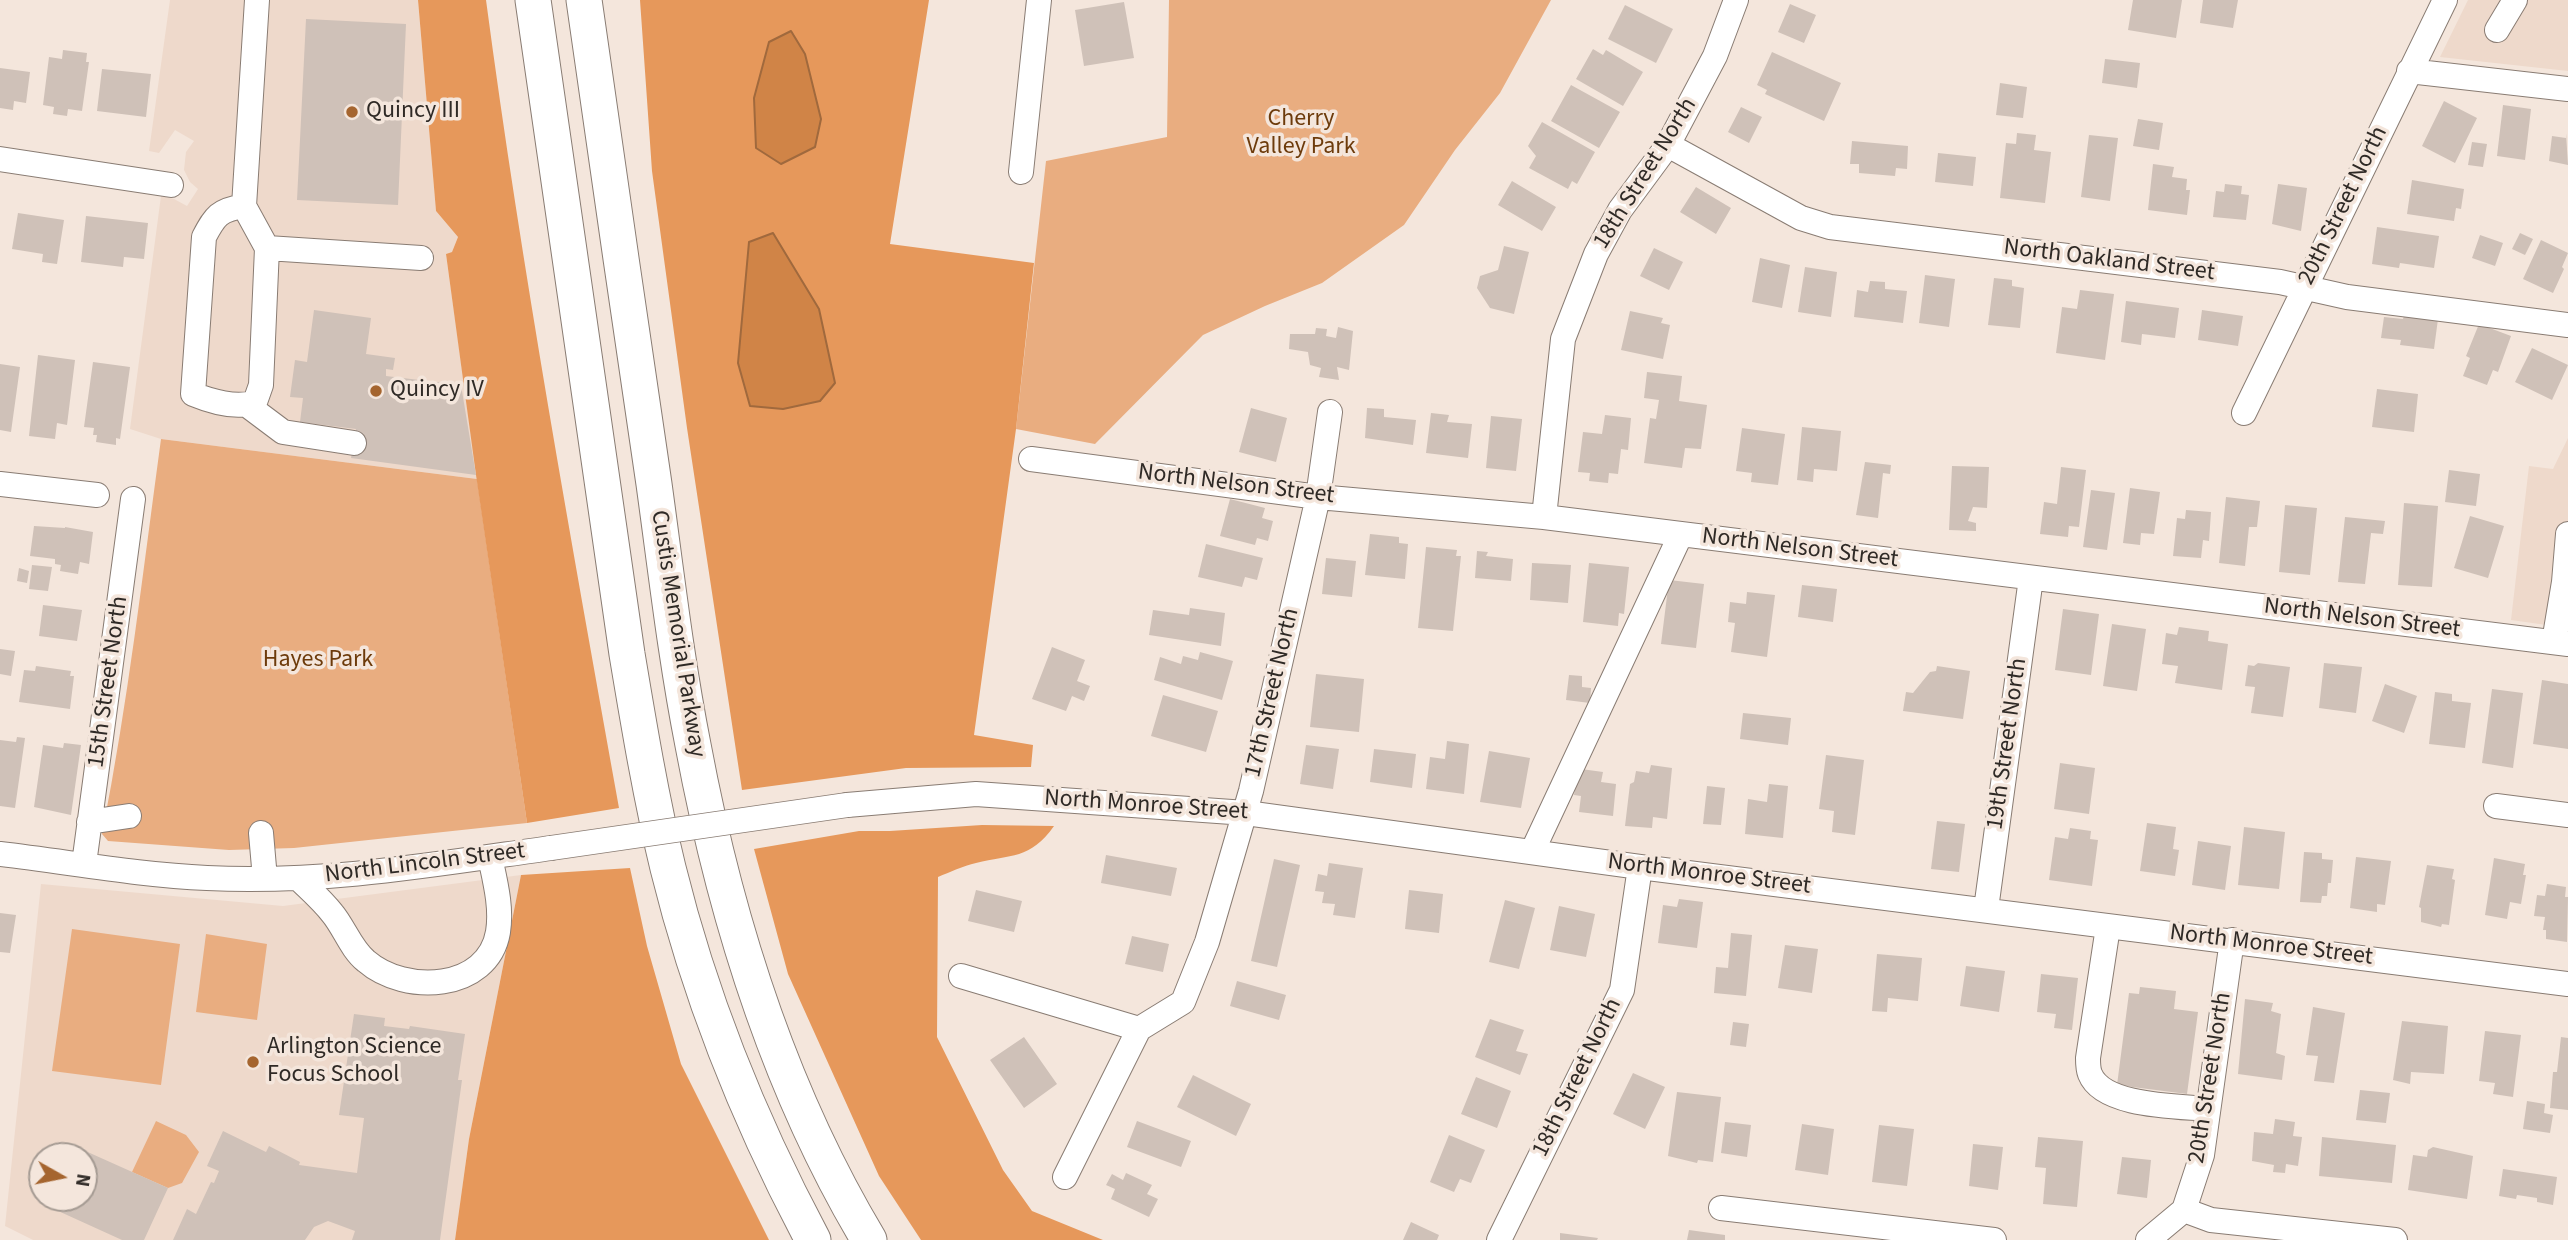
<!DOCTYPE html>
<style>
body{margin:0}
#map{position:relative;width:2568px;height:1240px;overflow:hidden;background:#f4e6dc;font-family:"Source Sans 3",sans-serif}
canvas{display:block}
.north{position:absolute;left:28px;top:1142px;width:70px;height:70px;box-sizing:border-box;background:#f4e6dc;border:2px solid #a59b93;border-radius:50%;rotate:99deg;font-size:19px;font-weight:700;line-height:28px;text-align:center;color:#2f2a26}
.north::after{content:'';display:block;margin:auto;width:24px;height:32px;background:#a5652f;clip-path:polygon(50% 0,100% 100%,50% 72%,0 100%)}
</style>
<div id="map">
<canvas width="2568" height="1240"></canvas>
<div class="north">N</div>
</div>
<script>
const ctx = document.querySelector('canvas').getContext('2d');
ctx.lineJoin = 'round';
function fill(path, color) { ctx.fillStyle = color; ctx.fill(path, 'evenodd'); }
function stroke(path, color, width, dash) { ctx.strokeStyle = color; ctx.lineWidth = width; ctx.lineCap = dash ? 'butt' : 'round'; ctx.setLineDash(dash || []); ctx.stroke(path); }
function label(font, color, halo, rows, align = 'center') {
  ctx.font = font + ' "Source Sans 3",sans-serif'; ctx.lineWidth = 7; ctx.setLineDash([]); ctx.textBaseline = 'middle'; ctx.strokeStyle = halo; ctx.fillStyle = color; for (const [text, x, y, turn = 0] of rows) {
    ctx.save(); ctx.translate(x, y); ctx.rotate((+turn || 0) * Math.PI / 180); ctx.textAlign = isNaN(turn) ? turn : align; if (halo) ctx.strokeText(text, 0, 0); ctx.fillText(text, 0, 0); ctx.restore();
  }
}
const built = new Path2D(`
 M170,0H418L436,211L458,237L452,252L446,254L477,479L161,439L130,429L161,196L174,199L187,206L198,189L190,182L184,170L186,152L194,141L175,130L159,153L149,151Z
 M2468,0H2568V71L2440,57Z
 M2568,438V628L2511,620L2529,466L2553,469Z
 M521,875L469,1139L455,1240H33L5,1226L41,884L283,906ZM42,1156H84V1198H42Z`);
const green = new Path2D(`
 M1169,0H1551L1500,93L1455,150L1404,225L1322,283L1265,306L1203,335L1095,444L1016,429L1046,161L1167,137Z
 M161,439L477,479L527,823L294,848L229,850L108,841L102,834C128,703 143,571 161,439Z
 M72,929L180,944L161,1085L52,1071Z
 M206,934L267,944L257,1020L196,1012Z
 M156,1121L186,1135L199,1152L182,1183L168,1188L132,1172Z`);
const forest = new Path2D(`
 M418,0H486C522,271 571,539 619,808L527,823L476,475L446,254L452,252L458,237L436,211Z
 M640,0H929L890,244L1034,263L1016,429L974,735L1033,745L1031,767L906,768L742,790L687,428L652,171Z
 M982,825L1054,826C1030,860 1011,854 976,863C963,866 950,872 938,877L937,1037L1003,1170L1032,1211L1103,1240H921L879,1176L788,974L754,849L859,831H890Z
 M630,868L647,946L681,1064L769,1240H455L469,1139L521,875Z`);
const water = new Path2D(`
 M791,31L805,54L821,119L815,147L781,164L756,148L754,98L769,42Z
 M773,233L819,309L835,383L820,401L783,409L750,406L738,363L749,242Z`);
const building = new Path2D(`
 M2133,0H2182L2176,38L2128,30Z
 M2203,0H2238L2233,28L2200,23Z
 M1124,2L1134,58L1084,66L1075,10Z
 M1790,4L1816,15L1804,43L1778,32Z
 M1625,5L1673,29L1656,63L1608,39Z
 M306,19L406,24L398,205L297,200Z
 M1593,49L1603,55L1606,50L1643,72L1623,106L1576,79Z
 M63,50L87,53L86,62H89L82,111L68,109L67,116L53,114L54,107L43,105L49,57L62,59Z
 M1772,52L1841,83L1824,121L1765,94L1767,90L1757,85Z
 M2105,59L2140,63L2137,88L2102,83Z
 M0,68L30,72L26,103L14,101L13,110L0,108Z
 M102,69L151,74L146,117L97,111Z
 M2000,83L2027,87L2023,118L1996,115Z
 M1571,85L1620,112L1599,148L1551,121Z
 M2444,101L2477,118L2455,163L2422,146Z
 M2503,105L2531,109L2525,160L2497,156Z
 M1741,107L1762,117L1749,143L1728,132Z
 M2138,119L2163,123L2159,150L2133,146Z
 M1542,122L1595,152L1577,184L1572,181L1568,189L1529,168L1536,156L1528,146Z
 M2017,133L2036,135L2034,150L2051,152L2045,203L2000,198L2006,143L2016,144Z
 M2566,133L2568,165L2549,161L2552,136L2566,138Z
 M2089,135L2118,138L2110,201L2081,197Z
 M1852,141L1908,146L1907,169L1896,168L1895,176L1859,173V164H1850Z
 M2472,142L2487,144L2483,167L2468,165Z
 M1938,153L1976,157L1973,186L1935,182Z
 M2153,164L2174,167L2172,177L2187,179L2186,190H2190L2187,215L2148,210Z
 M2412,180L2464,189L2461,209L2456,208L2454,221L2407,214Z
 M1512,181L1556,207L1542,231L1498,205Z
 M2225,184L2242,186L2241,194L2249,195L2246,220L2213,217L2216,191L2224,192Z
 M2278,184L2307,188L2301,231L2272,224Z
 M1696,187L1731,208L1716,234L1680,212Z
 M18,213L64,220L57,264L42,262L43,254L12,249Z
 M86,216L148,223L144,259L124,257L123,267L81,262Z
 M2377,227L2439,236L2434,268L2400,263L2399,268L2372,264Z
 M2520,233L2533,239L2525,255L2512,249Z
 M2480,235L2503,243L2495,266L2472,258Z
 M2541,240L2568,253L2562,267L2564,269L2553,293L2523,279Z
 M1504,246L1529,252L1514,314L1490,308L1477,288L1480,276L1498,270Z
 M1654,248L1683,262L1669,290L1640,276Z
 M1760,258L1790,265L1782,308L1752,302Z
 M1805,267L1837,272L1831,317L1798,312Z
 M1925,275L1955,279L1949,327L1919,323Z
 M1994,278L2012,280V286L2024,288L2020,328L1988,325Z
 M1870,281L1885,282V289L1907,291L1903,323L1854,317L1857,290L1868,292Z
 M2080,290L2114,294L2105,360L2056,353L2062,307L2077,309Z
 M2126,301L2179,308L2175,338L2142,334L2141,345L2121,342Z
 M314,310L371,318L366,354L395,358L393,370L386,369V376L461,385L476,475L351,458L356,429L300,422L303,398L290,397L295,360L307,362Z
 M2202,310L2243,316L2238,346L2198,340Z
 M1630,311L1663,318L1661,323L1670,325L1663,359L1621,350Z
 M2404,315L2438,319L2434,349L2400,345L2401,340L2381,338L2384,317L2403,319Z
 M2479,324L2511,336L2498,372L2493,370L2487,385L2463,376L2470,358L2466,356Z
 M1338,327L1353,331L1349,370L1337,367L1339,380L1319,377L1321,368L1310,365L1308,352L1289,349L1290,334H1315L1316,328L1327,329L1326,336L1336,338Z
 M2532,348L2568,365L2552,400L2515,382Z
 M38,355L75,360L67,425L57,423L55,439L29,436Z
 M93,362L130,367L120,439L116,438V445L96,442L97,435H93L94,428L84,427Z
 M0,364L20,367L11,432L0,430Z
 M1647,372L1682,376L1679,401L1707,405L1701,449L1685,448L1682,468L1644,463L1650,418L1656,419L1659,400L1644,398Z
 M2377,389L2418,394L2414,432L2372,427Z
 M1251,408L1287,418L1276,462L1239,452Z
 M1367,408L1384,409V417L1416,420L1413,445L1365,438Z
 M1431,413L1449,415L1447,422L1472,424L1468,458L1426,453Z
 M1605,415L1631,418L1628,450L1621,449L1618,474L1609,473L1608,483L1589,481L1590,473L1578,472L1583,432L1602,434Z
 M1491,416L1522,419L1516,471L1486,468Z
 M1802,427L1841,431L1837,471L1814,469L1813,482L1797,480Z
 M1742,428L1785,434L1778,485L1751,482L1752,473L1736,471Z
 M1865,462L1891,465L1890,474L1883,473L1878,518L1856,515Z
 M1952,466L1989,467L1987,508L1973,507L1968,521L1976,523V531L1949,530Z
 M2061,467L2086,470L2079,527L2069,526L2068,537L2040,534L2044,502L2057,504Z
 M2449,470L2480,474L2476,506L2445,502Z
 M2130,488L2160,492L2154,534L2141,533L2140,545L2123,543Z
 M2091,490L2115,493L2107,550L2083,547Z
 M2226,497L2260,501L2257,527H2249L2245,566L2219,563Z
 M1230,499L1265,508L1262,518L1273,521L1268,541L1257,538L1255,545L1220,536Z
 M2404,503L2438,506L2432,587L2398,585Z
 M2285,505L2317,508L2310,575L2279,572Z
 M2186,510L2211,512L2209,541L2203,540L2201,558L2173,556L2177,518L2185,519Z
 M2470,516L2504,526L2488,578L2454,568Z
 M2345,517L2385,521L2383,534L2371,533L2365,584L2338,582Z
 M34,526L65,528V527L93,532L89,564L80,562L78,574L60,571L61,565L55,564V559L30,556Z
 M1370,534L1399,537V543L1408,544L1405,579L1365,575Z
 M1206,544L1263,558L1257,580L1245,577L1242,587L1198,577Z
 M1426,547L1457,550L1456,556H1461L1453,631L1418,628Z
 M1477,551L1488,552L1486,556L1513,559L1511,581L1475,578Z
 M1326,558L1356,561L1352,597L1322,594Z
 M1532,563L1571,565L1568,603L1530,600Z
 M1589,563L1629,567L1624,614L1619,613L1618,626L1583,622Z
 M32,565L52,567L48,591L29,589Z
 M19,568L29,571L27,583L17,581Z
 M1669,580L1704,584L1696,648L1661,644Z
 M1802,585L1837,589L1833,622L1798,617Z
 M1747,592L1775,595L1767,657L1731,652L1735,623L1728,622L1730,602L1746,604Z
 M43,605L82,610L77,641L39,636Z
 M1190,608L1225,613L1221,646L1149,635L1153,610L1189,615Z
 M2063,609L2099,614L2091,675L2055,670Z
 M2112,624L2146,629L2137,691L2103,686Z
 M2179,627L2209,631L2208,641L2228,644L2222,690L2175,683L2178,666L2162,664L2166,633L2177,635Z
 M1052,647L1085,660L1077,681L1090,686L1084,701L1072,696L1066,711L1032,699Z
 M0,649L15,651L11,676L0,674Z
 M1200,652L1233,661L1222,700L1154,680L1160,657L1181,664L1183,656L1198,660Z
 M2258,663L2290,667L2283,717L2251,713L2255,687L2245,686L2248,665L2254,666Z
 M2324,663L2362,667L2356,713L2319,708Z
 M36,666L71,671L70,676H74L70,709L19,702L24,670L35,671Z
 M1937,666L1970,671L1963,719L1903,711L1906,692L1913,693L1930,672L1936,671Z
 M1316,674L1364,679L1359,732L1310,727Z
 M1569,675L1582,676V687L1591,688L1590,703L1566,700Z
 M2542,680L2568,684V749L2533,744Z
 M2385,684L2417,696L2404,733L2372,721Z
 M2492,689L2523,693L2513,768L2482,763Z
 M2435,692L2452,694V701L2471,703L2465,748L2429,744Z
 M1163,695L1218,711L1206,752L1151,736Z
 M1743,713L1791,718L1788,745L1740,739Z
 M17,737L25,738L15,808L0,806V740L16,742Z
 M1447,741L1469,744L1464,794L1426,789L1430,757L1445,759Z
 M64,743L81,745L71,815L34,807L43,745L63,748Z
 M1306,745L1339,749L1333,789L1300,784Z
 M1374,749L1416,754L1412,788L1370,782Z
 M1489,751L1530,758L1521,808L1480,802Z
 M1826,755L1864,760L1855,835L1832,832L1834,811L1819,809Z
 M2060,763L2095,768L2089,814L2054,809Z
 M1651,765L1672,768L1667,819L1653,817L1652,828L1625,826L1630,784L1634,782L1636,771L1649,773Z
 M1581,769L1603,772L1601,782L1616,784L1613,816L1579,812L1581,796L1574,795L1577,777L1580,778Z
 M1769,784L1788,786L1783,838L1745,834L1748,799L1767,802Z
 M1707,786L1725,788L1721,825L1703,824Z
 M1937,821L1965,824L1959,872L1931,869Z
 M2147,823L2176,827L2173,849L2179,850L2175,876L2140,871Z
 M2244,827L2285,832L2279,889L2238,885Z
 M2070,828L2091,831L2090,839L2098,840L2092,886L2049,880L2055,837L2068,839Z
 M2198,841L2231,846L2225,890L2192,885Z
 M2304,852L2322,853V859L2333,860L2331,883H2328L2327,896H2322L2321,903L2300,902Z
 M1106,855L1177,868L1171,896L1101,883Z
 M2356,857L2391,861L2385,905L2377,904V912L2350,908Z
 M2494,858L2525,864L2523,875H2526L2521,904L2510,902L2507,919L2485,915Z
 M1274,859L1300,865L1277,967L1251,961Z
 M1329,863L1363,868L1355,918L1333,915L1335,904L1322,903L1324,892L1315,891L1318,874L1327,876Z
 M2427,865L2454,869L2452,879L2455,880L2449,925L2442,924L2441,927L2421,922V908L2419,907Z
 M2547,884L2566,887L2565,897H2568L2567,942L2546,939V930H2543L2545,917L2534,916L2537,895L2545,896Z
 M976,890L1022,901L1014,932L968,921Z
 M1409,890L1443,894L1439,933L1405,929Z
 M1679,899L1703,902L1697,948L1658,943L1663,905L1677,907Z
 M1505,900L1535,908L1519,969L1489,962Z
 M1559,906L1595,914L1586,957L1550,950Z
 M0,913L16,915L10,953L0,952Z
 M1731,933L1752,935L1746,996L1714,993L1716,967L1728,968Z
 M1132,936L1169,944L1163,972L1125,964Z
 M1785,945L1818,949L1812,993L1778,988Z
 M1877,954L1922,958L1918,1001L1888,998L1887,1012L1872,1011Z
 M1966,966L2005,971L1999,1012L1960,1006Z
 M2041,974L2078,978L2072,1030L2054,1028L2056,1014L2037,1012Z
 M1237,981L1286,995L1279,1020L1230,1006Z
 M2140,987L2176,991L2174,1009L2198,1012L2187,1094L2117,1085L2129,993L2139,994Z
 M2245,999L2273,1003L2271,1011L2281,1014L2276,1053L2285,1056L2282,1080L2238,1074Z
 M2313,1007L2345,1013L2334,1083L2314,1081L2318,1056L2306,1055Z
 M354,1014L385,1018L384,1026L409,1029L410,1026L465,1034L458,1080H462L440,1240H352L355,1231L328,1221L314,1227L305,1240H173L187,1209L196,1214L211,1182L214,1183L219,1171L207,1166L223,1131L266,1152L269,1146L300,1162L299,1165L357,1173L364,1118L339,1115Z
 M1490,1019L1524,1030L1516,1051L1528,1054L1520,1075L1475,1057Z
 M2402,1021L2448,1026L2444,1074L2411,1072L2410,1084L2393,1080Z
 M1733,1022L1749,1024L1746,1047L1730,1045Z
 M2485,1031L2521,1035L2513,1097L2493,1094L2495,1083L2479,1081Z
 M1024,1037L1057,1084L1024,1108L990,1060Z
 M2561,1037L2568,1038V1110L2550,1108L2553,1072H2557Z
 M1633,1073L1665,1087L1645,1129L1613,1114Z
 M1193,1075L1251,1104L1236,1136L1177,1107Z
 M1476,1077L1511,1091L1497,1128L1461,1114Z
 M2360,1090L2390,1093L2386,1123L2356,1120Z
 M1677,1092L1721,1097L1713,1162L1698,1160L1697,1163L1668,1156Z
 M2527,1101L2545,1104L2544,1113L2553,1115L2550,1133L2523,1129Z
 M2275,1119L2295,1122L2293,1136L2302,1137L2298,1166L2286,1164L2285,1173L2273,1172L2274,1165L2252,1161L2254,1132L2273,1134Z
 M1137,1121L1191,1141L1181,1167L1127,1147Z
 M1725,1122L1751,1125L1747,1157L1721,1153Z
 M1802,1124L1834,1129L1828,1175L1795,1170Z
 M1879,1125L1914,1129L1907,1186L1872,1182Z
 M1449,1135L1485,1150L1471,1183L1460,1179L1454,1192L1430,1182Z
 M2038,1137L2083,1141L2077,1207L2043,1204L2046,1168L2035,1167Z
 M2322,1137L2396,1145L2392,1183L2319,1176Z
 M1973,1144L2003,1147L1998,1190L1969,1186Z
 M72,1145L168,1188L144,1240H122L45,1205L48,1198H84V1156H67Z
 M2433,1147L2473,1156L2467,1199L2408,1190L2413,1155L2427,1157L2428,1150Z
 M2122,1157L2151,1160L2147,1198L2117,1194Z
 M2503,1169L2557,1177L2553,1205L2537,1202V1198L2517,1195L2516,1199L2499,1196Z
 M1126,1173L1152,1185L1147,1194L1158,1199L1149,1217L1111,1199L1115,1189L1106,1185L1112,1174L1123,1180Z
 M1411,1222L1439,1235L1437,1240H1403Z
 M1689,1230L1725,1235V1240H1687Z
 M1560,1233L1598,1238L1597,1240H1560Z`);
const minor = new Path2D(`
 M2497,30L2515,0
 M2409,71L2568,89
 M1668,145L1801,218L1830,227L2280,282L2347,297L2568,325
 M0,159L171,185
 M1021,172L1039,0
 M244,206C219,210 215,216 204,237L193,394C210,401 237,409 255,402L261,385L267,248L244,206L257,0
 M267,248L421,258
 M247,405L283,432L354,443
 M2244,413L2445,0
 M1031,459L1318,497L1544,517L2568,644
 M0,484L97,495
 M1544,517L1563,339L1596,254L1620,210L1668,145L1715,56L1736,0
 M2554,642L2564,582L2568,534
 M847,805L976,794L1246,813L1640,867L2568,984
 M2496,806L2568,815
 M89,822L129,816
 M261,833L265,879
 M1532,852L1681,534
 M0,854C69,862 138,875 207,878C323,884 437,864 551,848
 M84,864L133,499
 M298,878C309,889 322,900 332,913C344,927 351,949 366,961C405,995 488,991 498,932C502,907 495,881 490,857
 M1986,909L2031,578
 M2108,927L2088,1058C2088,1063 2088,1069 2090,1074C2103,1107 2178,1106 2208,1109
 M961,976L1139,1029
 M1065,1177L1139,1029L1183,1002L1207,942L1251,791L1318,497L1330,412
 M1721,1208L1994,1240
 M2184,1210L2211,1220L2395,1240
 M1499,1240L1622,990L1640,867
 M2148,1240L2184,1210L2202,1155L2232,940`);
const highway = new Path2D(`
 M533,0L627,654C639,726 651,798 668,868C700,998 750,1122 813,1240
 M584,0C607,161 630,323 654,484C666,571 676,659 693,745C725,916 779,1090 869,1240`);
const minorBridge = new Path2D(`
 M551,848L847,805`);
const markers = [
 [352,112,7,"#a5652f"],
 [376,391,7,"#a5652f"],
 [253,1062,7,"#a5652f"]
];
const poiNames = [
 ["Quincy III",366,112],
 ["Quincy IV",390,391],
 ["Arlington Science",267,1048],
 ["Focus School",267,1076]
];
const parkNames = [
 ["Cherry",1301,120],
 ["Valley Park",1301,148],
 ["Hayes Park",318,661]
];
const streetNames = [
 ["18th Street North",1646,174,-58],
 ["20th Street North",2344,206,-64],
 ["North Oakland Street",2109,261,7],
 ["North Nelson Street",1236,485,7],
 ["North Nelson Street",1800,549,7],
 ["North Nelson Street",2362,619,7],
 ["Custis Memorial Parkway",677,634,81],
 ["15th Street North",109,682,-82],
 ["17th Street North",1273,693,-77],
 ["19th Street North",2008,744,-82],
 ["North Monroe Street",1146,806,4],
 ["North Lincoln Street",425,864,-7],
 ["North Monroe Street",1709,875,7],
 ["North Monroe Street",2271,946,7],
 ["18th Street North",1578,1078,-64],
 ["20th Street North",2211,1078,-81]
];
fill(built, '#eed9cb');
fill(green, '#e9ad80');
fill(forest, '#e6985b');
fill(water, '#d08447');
stroke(water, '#a0693d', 2);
fill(building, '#cfc1b8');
stroke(minor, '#897c73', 26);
stroke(highway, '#897c73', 37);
stroke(minor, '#fff', 24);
stroke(highway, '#fff', 35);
stroke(minorBridge, '#897c73', 26, []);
stroke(minorBridge, '#fff', 24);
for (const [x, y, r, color] of markers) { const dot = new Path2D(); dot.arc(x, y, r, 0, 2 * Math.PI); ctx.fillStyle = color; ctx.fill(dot); stroke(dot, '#f4e6dc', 2.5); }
label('24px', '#2f2a26', '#f4e6dc', poiNames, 'left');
label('24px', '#6d3b0b', '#f4e6dc', parkNames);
label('24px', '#2f2a26', '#f4e6dc', streetNames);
</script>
